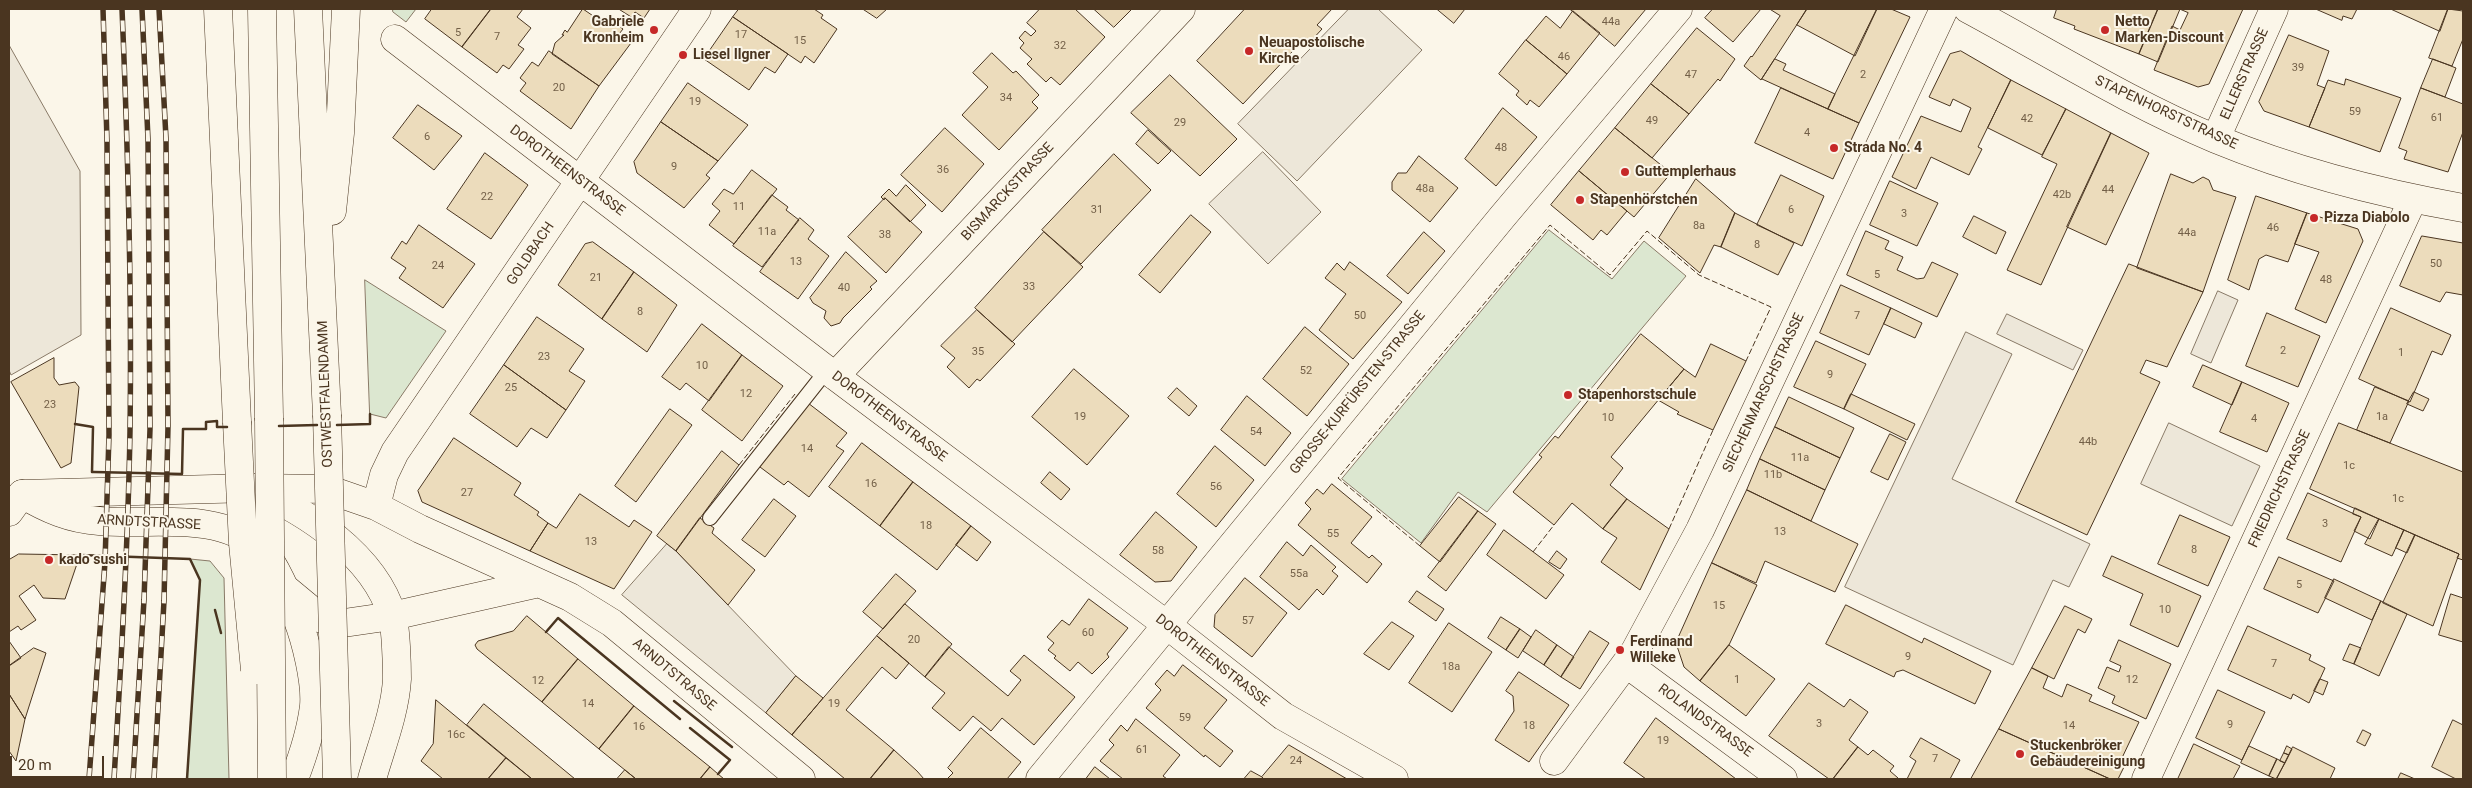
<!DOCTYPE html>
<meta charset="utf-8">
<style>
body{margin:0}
#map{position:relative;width:2472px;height:788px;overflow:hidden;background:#fbf6e9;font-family:Roboto,sans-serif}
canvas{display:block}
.frame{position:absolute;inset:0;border:10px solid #4a3520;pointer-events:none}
.scale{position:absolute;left:10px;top:756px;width:94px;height:22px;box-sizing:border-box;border:2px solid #4a3520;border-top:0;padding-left:6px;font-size:15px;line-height:18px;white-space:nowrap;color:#4a3520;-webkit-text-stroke:4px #fbf6e9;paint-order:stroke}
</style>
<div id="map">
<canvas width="2472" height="788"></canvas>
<div class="frame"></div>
<div class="scale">20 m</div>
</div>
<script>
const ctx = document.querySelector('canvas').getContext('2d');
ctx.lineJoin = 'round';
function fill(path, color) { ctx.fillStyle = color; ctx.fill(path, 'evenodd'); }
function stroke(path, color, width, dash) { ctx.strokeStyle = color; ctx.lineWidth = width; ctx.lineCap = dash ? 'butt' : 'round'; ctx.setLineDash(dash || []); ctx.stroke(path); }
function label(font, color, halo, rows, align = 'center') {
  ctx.font = font + ' Roboto,sans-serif'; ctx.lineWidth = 4; ctx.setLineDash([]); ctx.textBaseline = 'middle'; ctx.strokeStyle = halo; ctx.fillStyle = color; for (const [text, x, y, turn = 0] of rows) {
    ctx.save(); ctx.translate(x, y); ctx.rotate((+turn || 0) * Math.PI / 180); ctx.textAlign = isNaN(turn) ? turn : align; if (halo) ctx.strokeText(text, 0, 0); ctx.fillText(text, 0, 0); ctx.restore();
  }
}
const green = new Path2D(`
 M393,9H416L406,22L393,12Z
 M1549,230L1612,279L1644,241L1686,276L1487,512L1458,492L1421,543L1342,479Z
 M365,280L446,331L386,418L370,414Z
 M190,559L210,561L224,578L229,779H187L200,580Z`);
const parking = new Path2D(`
 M1349,9H1378L1422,50L1297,181L1238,124Z
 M9,45L80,171L81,335L11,375L9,370Z
 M1263,152L1321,212L1268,264L1209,204Z
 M2218,291L2238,300L2211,363L2191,354Z
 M2007,314L2083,350L2073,370L1997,334Z
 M1966,332L2012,354L1952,479L2090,544L2069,587L2053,580L2013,665L1845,587Z
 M2169,423L2260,466L2232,526L2141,484Z
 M667,544L676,551L796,676L766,713L622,595Z`);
const building = new Path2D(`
 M432,9H491L462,47L425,19Z
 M491,9H523L517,17L531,28L518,45L524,49L509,69L503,65L497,73L462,47Z
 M583,9L602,22L606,17L623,29L619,34L631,43L599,86L552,54L555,43L564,35H562L565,30L567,32Z
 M619,9H650L644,18L635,12L632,17Z
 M739,9H814L823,15L821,18L837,29L814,63L805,56L801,63L733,17Z
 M863,9H887L877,18Z
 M1040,9H1075L1105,37L1060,85L1051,77L1046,82L1027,64L1032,59L1020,48L1024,43L1019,38L1025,31L1031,36L1036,31L1027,23Z
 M1094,9H1130L1131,10L1114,27Z
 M1245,9H1332L1317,25L1322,29L1310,42L1305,38L1243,104L1197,61Z
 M1437,9H1465L1454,23Z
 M1570,9H1646L1615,46Z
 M1713,9H1761L1733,42L1705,18Z
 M1770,9H1807L1761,80L1744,66L1751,56L1752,57L1780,16Z
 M1807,9H1877L1855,56L1797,25Z
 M1877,9H1891L1910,17L1859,123L1828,109Z
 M2057,9H2158L2139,54L2074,29L2075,26L2054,18Z
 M2158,9H2180L2158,62L2139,54Z
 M2180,9H2243L2209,84L2198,87L2154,70L2172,26L2180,30L2188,13Z
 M2316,9H2357L2352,19L2343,16L2342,20Z
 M2391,9H2448L2440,31Z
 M2448,9L2463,11V39L2452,66L2429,58Z
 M1573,11L1600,33L1567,74L1526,40L1546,16L1560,28Z
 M733,17L788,54L775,73L765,67L749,90L704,59Z
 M1697,28L1735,59L1720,81L1718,79L1689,114L1651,84Z
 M2289,35L2329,51L2317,85L2325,88L2309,127L2264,111L2259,102Z
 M1526,40L1567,74L1539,107L1530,100L1527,105L1516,95L1519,91L1499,74Z
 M549,51L599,86L571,129L520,91L526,83L520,78L532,62L538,66Z
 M1961,51L2011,80L1978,147L1982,149L1969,175L1931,157L1916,189L1892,177L1921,116L1961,132L1971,108L1953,99L1950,106L1929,97L1950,54Z
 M992,53L1013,73L1016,71L1039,95L1032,102L1038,108L999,150L962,115L988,87L973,73Z
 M1775,59L1786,64L1783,70L1835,94L1828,109L1762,79Z
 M2433,59L2456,68L2445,97L2421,88Z
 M1170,75L1237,139L1200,176L1131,113Z
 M2346,79L2401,98L2380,152L2309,127L2328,80L2344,85Z
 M2011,80L2066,109L2042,155L1988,128Z
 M688,83L748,125L718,161L661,122Z
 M1651,84L1689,114L1652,158L1615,128Z
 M1781,88L1859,123L1833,179L1755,143Z
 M2421,88L2463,104V132L2448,172L2404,159L2407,151L2399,148Z
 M418,105L462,136L434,170L393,138Z
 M1503,108L1537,137L1496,186L1465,159Z
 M2066,109L2111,133L2041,285L2007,270L2057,164L2042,157Z
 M661,122L718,161L706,175L710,178L684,208L637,173L634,162Z
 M945,128L984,164L942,212L901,175Z
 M1615,128L1671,173L1634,217L1579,171Z
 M1148,130L1171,151L1158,164L1136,144Z
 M2111,133L2149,153L2106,245L2067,227Z
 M485,153L528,185L491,239L447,209Z
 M1114,154L1151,190L1081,264L1042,230Z
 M1419,156L1458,188L1430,222L1392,190V182L1398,173H1406Z
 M752,170L777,189L734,244L709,225L720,211L712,204L724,189L733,194Z
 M1579,171L1627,211L1607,235L1601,230L1593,240L1551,205Z
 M2171,174L2193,183L2203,177L2209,180L2213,190L2236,197L2203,292L2137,268Z
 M1781,175L1824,196L1802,246L1757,225Z
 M1696,179L1735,213L1721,247L1714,245L1700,273L1659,238Z
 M1890,181L1938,203L1917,246L1870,225Z
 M906,185L926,205L910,222L885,198L884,200L881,197L889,189L896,196Z
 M772,195L788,207L786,210L799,220L762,267L733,246Z
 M2256,196L2307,213L2288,262L2266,255L2259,259L2249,290L2228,280Z
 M885,198L922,232L886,273L848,237Z
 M1735,213L1794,243L1778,275L1721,247Z
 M2307,213L2358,229L2363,241L2326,323L2295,309L2319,252L2295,244Z
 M1191,215L1211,232L1160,293L1139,275Z
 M1974,216L2006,232L1996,254L1963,237Z
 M800,218L814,230L808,239L829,256L798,299L760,272Z
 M419,225L475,264L443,308L399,278L406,268L391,258L402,241L406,244Z
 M1866,231L1889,241L1885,249L1903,257L1897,270L1917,279L1924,278L1932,262L1958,274L1937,317L1847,275Z
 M1044,232L1083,267L1012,342L975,308Z
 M1424,232L1445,251L1408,294L1387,276Z
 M2422,236L2463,243V295L2446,292L2440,302L2400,286Z
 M593,242L634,272L602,319L558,285L585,244Z
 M846,252L877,281L870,287L872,289L843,318L840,323L831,326L824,318L826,311L813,303L810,298Z
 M1350,262L1402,302L1353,359L1319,330L1346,294L1325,278L1337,263L1344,270Z
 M2129,264L2203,292L2167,367L2146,360L2140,373L2160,382L2087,535L2016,502Z
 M634,272L677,305L647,352L602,319Z
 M1841,285L1891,308L1869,355L1820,333Z
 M1891,308L1922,323L1915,338L1884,324Z
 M2391,308L2451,335L2442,355L2432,351L2410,402L2359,379Z
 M977,310L1015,344L980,381L977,379L969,388L947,367L955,358L941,346Z
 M2267,313L2320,336L2298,387L2246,366Z
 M537,317L584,349L569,371L585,381L566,410L504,365Z
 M702,324L742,355L709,401L686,383L680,390L662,377Z
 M1305,327L1349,364L1307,416L1263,379Z
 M1641,334L1684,369L1611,457L1623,468L1610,485L1627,499L1603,529L1572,503L1554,525L1513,492L1542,457L1539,455L1555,436L1558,438Z
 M1816,341L1866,364L1844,409L1794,387Z
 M1711,344L1746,361L1713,430L1677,414L1679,412L1658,400L1684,369L1695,377Z
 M742,355L783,386L742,441L702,410Z
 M54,358V378L59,385L75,382L79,387L71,463L61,468L11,382Z
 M504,365L566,410L547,438L531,428L517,447L470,414Z
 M2203,365L2242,382L2232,405L2193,387Z
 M1074,369L1129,416L1087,465L1032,417Z
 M2242,382L2289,403L2267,452L2220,432Z
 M2375,387L2409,401L2390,443L2357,430Z
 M1177,388L1197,406L1189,416L1168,398Z
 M2414,392L2429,399L2423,411L2407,404Z
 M1851,394L1915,424L1907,440L1844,409Z
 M1247,396L1291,433L1265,466L1221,430Z
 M1789,397L1854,428L1840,458L1775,427Z
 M808,403L847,433L836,446L844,451L809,497L788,481L784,485L760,467Z
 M670,409L692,425L636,502L615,486Z
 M2339,423L2463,472V560L2457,558L2459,554L2310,489Z
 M1775,427L1840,458L1825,490L1760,459Z
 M1890,434L1906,442L1888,480L1871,472Z
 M454,438L521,483L514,495L539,512L537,515L548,523L530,551L422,502L418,491Z
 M862,443L913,482L880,526L829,487Z
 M1215,446L1254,480L1216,527L1177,494Z
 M722,451L739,465L676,551L657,536Z
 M1760,459L1825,490L1811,521L1747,490Z
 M1050,472L1070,489L1061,500L1041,483Z
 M913,482L971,526L937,570L880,526Z
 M1332,484L1372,517L1351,543L1369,558L1372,555L1382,564L1367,583L1298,525L1311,509L1305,503L1317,489L1323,494Z
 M1747,490L1858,544L1835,592L1765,561L1756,583L1712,563Z
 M2308,493L2361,517L2341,562L2287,539Z
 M580,494L629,527L634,520L652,532L614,589L530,551L548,523L556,528Z
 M1459,497L1478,511L1440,562L1420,546Z
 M774,499L796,516L765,557L742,540Z
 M1627,499L1669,529L1640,590L1601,562L1617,538L1603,529Z
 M2355,508L2379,519L2370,539L2354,531L2361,517L2353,514Z
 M1478,511L1496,524L1446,591L1428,577Z
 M1156,512L1197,547L1171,581L1155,582L1120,555Z
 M2180,515L2230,537L2208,586L2158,564Z
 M700,518L714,528L712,533L755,570L728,605L676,551Z
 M2379,519L2404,530L2392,556L2365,544Z
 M971,526L991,542L977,561L956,545Z
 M1504,530L1564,575L1546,599L1487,555Z
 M2404,530L2415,535L2407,553L2396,548Z
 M2415,535L2459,554L2433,626L2383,603Z
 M1287,542L1303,556L1311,545L1336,567L1332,571L1338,576L1323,595L1317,589L1299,610L1260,577Z
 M1557,551L1567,559L1560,569L1549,562Z
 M19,554L80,555L65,599L43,598L34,585L19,596L36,620L21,630L18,626L9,632V560Z
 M2112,556L2201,596L2178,647L2130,625L2143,594L2103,576Z
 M2279,557L2334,581L2318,613L2264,589Z
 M1712,563L1757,585L1729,645L1700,681L1684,667L1677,646L1678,638Z
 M896,574L916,591L883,629L863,612Z
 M1245,578L1287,613L1252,657L1214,627L1215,615Z
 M2334,579L2381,601L2372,620L2325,598Z
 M1417,591L1444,609L1436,621L1409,602Z
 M2451,594L2463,598V642L2439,635Z
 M1089,599L1128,628L1107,654L1109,657L1092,674L1078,662L1070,671L1054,658L1056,656L1048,650L1054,643L1047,637L1062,620L1069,625Z
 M2381,601L2407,614L2379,676L2354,664Z
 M905,604L952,644L925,677L877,636Z
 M1846,605L1922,643L1924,638L1991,671L1975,704L1903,670L1896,672L1894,677L1826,644Z
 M2065,606L2092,619L2085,633L2078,629L2054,679L2032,668Z
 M527,616L578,659L542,702L477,649L475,645L478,641L513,631Z
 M1501,617L1520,629L1506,650L1488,638Z
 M1392,622L1414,636L1389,670L1364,654Z
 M1449,623L1492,652L1452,712L1409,683Z
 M2248,626L2311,655L2309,660L2325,668L2309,703L2293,694L2291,699L2228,670Z
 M1520,629L1531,637L1518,658L1506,650Z
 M1536,630L1557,645L1544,665L1523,651Z
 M1590,631L1609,643L1580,689L1561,677Z
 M877,636L909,663L896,679L882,667L846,710L894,750L870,779H845L792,735Z
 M2119,640L2171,664L2146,719L2112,703L2115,696L2098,688L2107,667L2119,672L2121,666L2110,661Z
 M9,641L21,658L9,666Z
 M2350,644L2361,648L2354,664L2343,660Z
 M1557,645L1574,657L1561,677L1544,665Z
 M1729,645L1775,679L1746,716L1700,681Z
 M949,647L1008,696L1021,680L1010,671L1024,655L1075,697L1034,745L1002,718L991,731L973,716L960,731L932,708L945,693L925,677Z
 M34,648L46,653L25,719L9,694V666Z
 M578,659L634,706L599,749L542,702Z
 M1183,665L1227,700L1204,728L1233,751L1220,767L1205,755L1204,757L1146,708L1161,690L1155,684L1167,670L1174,676Z
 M2032,668L2048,676L2043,688L2062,697L2067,684L2092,695L2089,701L2139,722L2121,760L2126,763L2118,779H2110L1999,729Z
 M1519,672L1569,705L1529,762L1495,740L1514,711L1513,696L1506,691Z
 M796,676L823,698L792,735L766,713Z
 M2320,679L2328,682L2323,695L2314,691Z
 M1809,683L1844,707L1850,699L1868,712L1849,740L1858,747L1833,779H1829L1769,736Z
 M2218,690L2265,712L2242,760L2196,738Z
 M9,694L25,719L16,761L9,751Z
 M436,700L506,758L488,779H443L421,761L433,744Z
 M484,704L575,779H532L467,725Z
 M634,706L710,767L700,779H636L599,749Z
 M1656,718L1736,779H1646L1624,763Z
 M1136,719L1180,755L1163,776L1167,779H1123L1100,761L1114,745L1109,740L1121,725L1127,731Z
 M2453,720L2463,725V779H2456L2432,767Z
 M981,728L1021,762L1007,779H947L953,773L948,768Z
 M1999,729L2110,779H1971Z
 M2363,730L2371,734L2365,746L2357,742Z
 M1921,738L1960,760L1950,779H1907L1916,761L1910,757Z
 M2194,744L2240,766L2233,779H2178Z
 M1289,745L1347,779H1264L1262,777Z
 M2249,746L2277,759L2269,776L2241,763Z
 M2287,746L2292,749L2289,755L2284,753Z
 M1858,747L1868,755L1873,750L1894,766L1890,771L1898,778L1897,779H1833Z
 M2293,747L2335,768L2330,779H2277Z
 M894,750L917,771L924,779H870Z
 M2284,753L2289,755L2285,763L2280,761Z
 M506,758L532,779H488Z
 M2277,759L2285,763L2276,779L2269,776Z
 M710,767L718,774L724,779H700Z
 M1095,767L1110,779H1086Z
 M625,770L636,779H617Z
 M1251,771L1262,777L1264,779H1244Z
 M2401,773L2415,779H2398Z`);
const lane = new Path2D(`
 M710,518L827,370`);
const street = new Path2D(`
 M395,39L827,370L1167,625L1283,716L1394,779
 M2216,138L2274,9
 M835,376L1181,9
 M252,488L327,489L376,506L420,529L570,597L612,623L801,779
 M376,506L384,475L395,452L697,9
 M9,512L22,494
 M287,590L322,619L337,624L392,616L539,583
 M1627,664L1783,779
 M1554,761L1635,651L1700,530L1944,9
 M1040,779L1503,216L1678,9
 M2146,779L2413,199`);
const secondary = new Path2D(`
 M1968,9C2050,53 2130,103 2216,139C2296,172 2379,193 2463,208
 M22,494L252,488C306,511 374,555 392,615C396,627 397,666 397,679C395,713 381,747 372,779
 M22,494C47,509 70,519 99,521C152,526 216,510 260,548C274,560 290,600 297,618C306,641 316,682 314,706C311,731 303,756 294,779`);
const highway = new Path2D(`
 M218,9L237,422
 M262,9L269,418
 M308,9L327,415
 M332,211L340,133L346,9`);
const rail = new Path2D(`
 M89,779L105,562L109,435L107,141L103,9
 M114,779C121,663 128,547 130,431C132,290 128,150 122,9
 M133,779L144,600L150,429L148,139L142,9
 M154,779L164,601L168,426L166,138L159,9`);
const highwayBridge = new Path2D(`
 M327,415L337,779
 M269,418L272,779
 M237,422L243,543L255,670`);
const fence = new Path2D(`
 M739,465L795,394
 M1669,529L1713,430
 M1420,546L1338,478L1550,225L1610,275L1647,231L1699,275L1771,307L1746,361
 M1533,552L1554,525`);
const wall = new Path2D(`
 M75,424L93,427L92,472H94L182,474L183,429H206V422L217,421V427H227
 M337,425L370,424V414
 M279,426L317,425
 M80,555L190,559L200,580L187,779
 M215,610L221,633
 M546,632L558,618L680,719
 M674,701L732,747
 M690,728L730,760L718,774`);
const markers = [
 [654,30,5,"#c62828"],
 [2105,30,5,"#c62828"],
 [1249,51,5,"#c62828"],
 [683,55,5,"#c62828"],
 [1834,148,5,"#c62828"],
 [1625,172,5,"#c62828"],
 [1580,200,5,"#c62828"],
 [2314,218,5,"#c62828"],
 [1568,395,5,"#c62828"],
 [49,560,5,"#c62828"],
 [1620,650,5,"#c62828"],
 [2020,754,5,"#c62828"]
];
const numberNames = [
 ["44a",1611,22],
 ["5",458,33],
 ["17",741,35],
 ["7",497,37],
 ["15",800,41],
 ["32",1060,46],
 ["46",1564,57],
 ["39",2298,68],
 ["47",1691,75],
 ["2",1863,75],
 ["20",559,88],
 ["34",1006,98],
 ["19",695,102],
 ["59",2355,112],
 ["61",2437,118],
 ["42",2027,119],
 ["49",1652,121],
 ["29",1180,123],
 ["4",1807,133],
 ["6",427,137],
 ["48",1501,148],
 ["9",674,167],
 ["36",943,170],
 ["48a",1425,189],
 ["44",2108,190],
 ["42b",2062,195],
 ["22",487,197],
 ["11",739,207],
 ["31",1097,210],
 ["6",1791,210],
 ["3",1904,214],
 ["8a",1699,226],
 ["46",2273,228],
 ["11a",767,232],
 ["44a",2187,233],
 ["38",885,235],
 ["8",1757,245],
 ["13",796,262],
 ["50",2436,264],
 ["24",438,266],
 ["5",1877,275],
 ["21",596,278],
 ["48",2326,280],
 ["33",1029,287],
 ["40",844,288],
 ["8",640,312],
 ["50",1360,316],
 ["7",1857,316],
 ["2",2283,351],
 ["35",978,352],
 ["1",2401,353],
 ["23",544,357],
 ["10",702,366],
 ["52",1306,371],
 ["9",1830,375],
 ["25",511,388],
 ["12",746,394],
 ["23",50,405],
 ["19",1080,417],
 ["1a",2382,417],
 ["10",1608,418],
 ["4",2254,419],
 ["54",1256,432],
 ["44b",2088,442],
 ["14",807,449],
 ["11a",1800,458],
 ["1c",2349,466],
 ["11b",1773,475],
 ["16",871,484],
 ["56",1216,487],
 ["27",467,493],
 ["1c",2398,499],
 ["3",2325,524],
 ["18",926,526],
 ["13",1780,532],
 ["55",1333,534],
 ["13",591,542],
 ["8",2194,550],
 ["58",1158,551],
 ["55a",1299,574],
 ["5",2299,585],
 ["15",1719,606],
 ["10",2165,610],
 ["57",1248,621],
 ["60",1088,633],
 ["20",914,640],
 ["9",1908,657],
 ["7",2274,664],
 ["18a",1451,667],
 ["1",1737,680],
 ["12",2132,680],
 ["12",538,681],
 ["14",588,704],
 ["19",834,704],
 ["59",1185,718],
 ["3",1819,724],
 ["9",2230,725],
 ["18",1529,726],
 ["14",2069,726],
 ["16",639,727],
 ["16c",456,735],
 ["19",1663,741],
 ["61",1142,750],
 ["7",1935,759],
 ["24",1296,761]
];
const poiNames = [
 ["Gabriele",644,22,"right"],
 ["Kronheim",644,38,"right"],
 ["Netto",2115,22],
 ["Marken-Discount",2115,38],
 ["Neuapostolische",1259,43],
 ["Kirche",1259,59],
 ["Liesel Ilgner",693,55],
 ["Strada No. 4",1844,148],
 ["Guttemplerhaus",1635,172],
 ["Stapenhörstchen",1590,200],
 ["Pizza Diabolo",2324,218],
 ["Stapenhorstschule",1578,395],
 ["kado sushi",59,560],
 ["Ferdinand",1630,642],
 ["Willeke",1630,658],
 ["Stuckenbröker",2030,746],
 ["Gebäudereinigung",2030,762]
];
const streetNames = [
 ["ELLERSTRASSE",2245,74,-66],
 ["STAPENHORSTSTRASSE",2166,113,25],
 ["DOROTHEENSTRASSE",567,171,37],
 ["BISMARCKSTRASSE",1008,192,-47],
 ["GOLDBACH",531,254,-56],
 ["GROSSE-KURFÜRSTEN-STRASSE",1358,393,-51],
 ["SIECHENMARSCHSTRASSE",1764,393,-65],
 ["OSTWESTFALENDAMM",326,394,-92],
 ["DOROTHEENSTRASSE",889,417,37],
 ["FRIEDRICHSTRASSE",2280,489,-65],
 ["ARNDTSTRASSE",149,523,3],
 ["DOROTHEENSTRASSE",1212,661,38],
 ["ARNDTSTRASSE",674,675,40],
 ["ROLANDSTRASSE",1705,721,36]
];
fill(green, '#dce7d0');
stroke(green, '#887966', 1);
fill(parking, '#ede7d9');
stroke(parking, '#887966', 1);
fill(building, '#ecdcbc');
stroke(building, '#4a3520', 1);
stroke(lane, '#4a3520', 16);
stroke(street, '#4a3520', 29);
stroke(secondary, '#4a3520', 29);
stroke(highway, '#4a3520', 29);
stroke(lane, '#fbf6e9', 14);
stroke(street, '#fbf6e9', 28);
stroke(secondary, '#fbf6e9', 28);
stroke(highway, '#fbf6e9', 28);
stroke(rail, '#4a3520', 5.5);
stroke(rail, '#fbf6e9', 4, [11]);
stroke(highwayBridge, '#4a3520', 29, []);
stroke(highwayBridge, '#fbf6e9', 28);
stroke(fence, '#4a3520', 1, [6, 2.5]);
stroke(wall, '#4a3520', 2.5);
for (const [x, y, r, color] of markers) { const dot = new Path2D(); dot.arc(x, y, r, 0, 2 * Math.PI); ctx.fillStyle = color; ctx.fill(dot); stroke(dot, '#fbf6e9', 2); }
label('11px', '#725f47', null, numberNames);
label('bold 14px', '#4a3520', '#fbf6e9', poiNames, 'left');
label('14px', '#4a3520', '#fbf6e9', streetNames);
</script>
